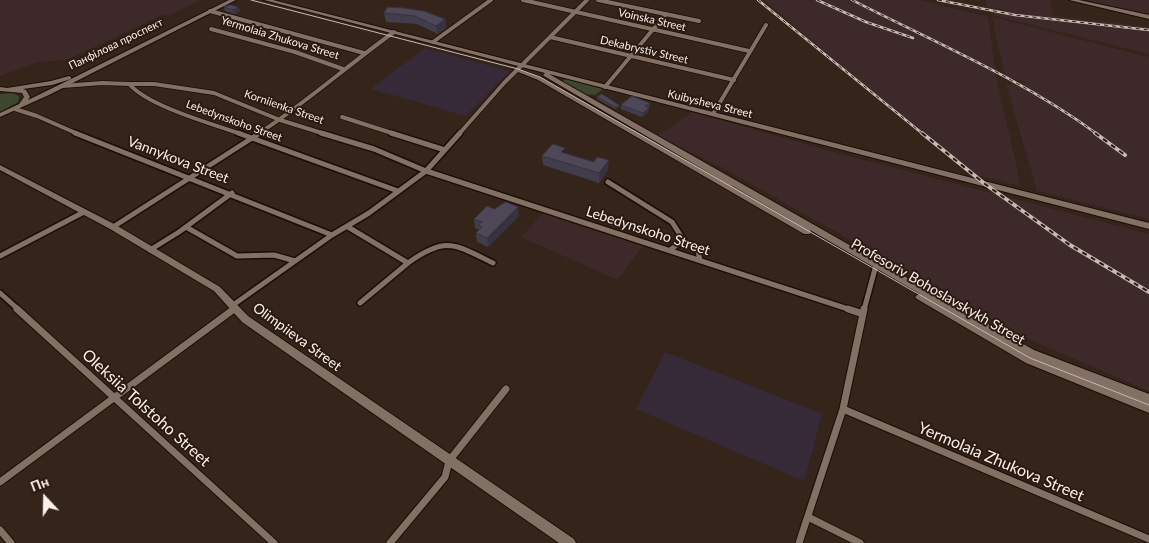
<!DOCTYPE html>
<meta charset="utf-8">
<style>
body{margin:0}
#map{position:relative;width:1149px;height:543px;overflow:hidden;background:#34241a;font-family:Lato,sans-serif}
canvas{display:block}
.north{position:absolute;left:20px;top:473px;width:50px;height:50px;-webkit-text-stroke:4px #2a1a11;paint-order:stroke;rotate:339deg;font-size:14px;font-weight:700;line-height:20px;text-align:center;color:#fbf0ea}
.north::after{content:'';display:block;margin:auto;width:18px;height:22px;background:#fbf0ea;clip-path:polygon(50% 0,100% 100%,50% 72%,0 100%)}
</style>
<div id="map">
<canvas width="1149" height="543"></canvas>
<div class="north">Пн</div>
</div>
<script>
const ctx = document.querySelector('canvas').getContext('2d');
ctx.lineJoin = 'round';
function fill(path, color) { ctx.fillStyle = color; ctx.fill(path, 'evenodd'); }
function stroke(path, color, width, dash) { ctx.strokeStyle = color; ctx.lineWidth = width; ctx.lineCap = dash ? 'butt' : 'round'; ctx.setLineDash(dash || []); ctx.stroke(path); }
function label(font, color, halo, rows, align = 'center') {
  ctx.font = font + ' Lato,sans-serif'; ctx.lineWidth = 4; ctx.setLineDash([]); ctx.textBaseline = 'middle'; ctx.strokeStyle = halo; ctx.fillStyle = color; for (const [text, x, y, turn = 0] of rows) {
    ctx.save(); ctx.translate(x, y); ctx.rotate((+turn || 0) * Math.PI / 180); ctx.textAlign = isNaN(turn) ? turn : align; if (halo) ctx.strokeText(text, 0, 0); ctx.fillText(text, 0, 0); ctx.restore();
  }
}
const industrial = new Path2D(`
 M0,0H201L167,16L162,15L67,60L38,62L0,76Z
 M764,0H920L988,17L996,76L1021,186L968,173Z
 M986,0H1051L1053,16L1149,27V54L992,15L995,9L1035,14L986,7Z
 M1086,0H1149V15L1124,10Z
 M992,17L1149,57V219L1037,191L1006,85L1027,82L1005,77Z
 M692,112L830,151L1149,234V391L1021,336L721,167L657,136Z
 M546,210L643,245L618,280L521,237Z`);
const education = new Path2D(`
 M425,48L443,53L510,71L466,116L371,89Z
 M665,352L822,414L804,481L636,409Z`);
const green = new Path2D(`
 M566,79L603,89L595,95L585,94L562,81Z
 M12,93L19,96L18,102L0,112V94Z`);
const streetFar2 = new Path2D(`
 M523,0L749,51
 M598,0L699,21
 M210,11L364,53
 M211,29L295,52L343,69
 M550,37L734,80
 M433,42L491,0
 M129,84H154L214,93L280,120L325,134
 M63,86L102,83L129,84C150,107 210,123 241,134
 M605,87L665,15
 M15,109L37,116L78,134
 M713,114L766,25
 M342,117L395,134
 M258,134C306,103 348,65 394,32
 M459,134L504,83L587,0`);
const streetFar1 = new Path2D(`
 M75,133L332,235
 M238,133L398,191
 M321,133L374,149L426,171L851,310
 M391,133L445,150
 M608,182L672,222L686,244H678L670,250
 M113,227L260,133
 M186,227L237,256L274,255L295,261
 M348,227L408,263C446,236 454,244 493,263
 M686,244L697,247L700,260
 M150,250L179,232L232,193
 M0,256L84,212
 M0,293L19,310
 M360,303L408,263
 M233,305L332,235L369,213L426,171L460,133
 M232,310L235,308
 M864,310L876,265`);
const street = new Path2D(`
 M17,309L274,543
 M848,309L863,314
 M843,409L1149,539
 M0,482L234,309
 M808,517L860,543
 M0,530L11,543
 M390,543L445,477L449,461L506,389
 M799,543L843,409L864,309`);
const secondary = new Path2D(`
 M229,0H236L51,94L0,117V113L19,104L24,97L22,93L0,91V87L7,88L51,81L69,76L71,77V79ZM71,79L28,100L30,97L26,90L23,89L52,85Z
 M264,0H273L1149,223V229L549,74L1034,350L1149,394V413L1026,363L917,299L915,297L917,295L920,294L810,230L811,232L810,234H804L538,80L513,70L518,69L542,78L723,181L544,76L543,75L545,73ZM731,185L802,226L732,186Z
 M1069,0H1079L1149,15V19Z
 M0,165L116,225L220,287L248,316L574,539L576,543H559L242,322L214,291L110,229L0,170Z`);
const tram = new Path2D(`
 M251,0L518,69L540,77L1030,358L1149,405`);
const railFar1 = new Path2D(`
 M758,0L923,134
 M817,0L866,22L913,38
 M852,0C934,42 1022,79 1097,134
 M938,0L1015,15L1149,30`);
const rail = new Path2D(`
 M922,133L985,184L1070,245L1149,292
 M1095,133L1125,155`);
const wall = new Path2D(`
 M224,7H238L240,11L235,14L225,11Z
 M388,7L445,19L446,28L438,34L417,24L386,22L384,13Z
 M597,97L619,105V107L615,109L597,99Z
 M650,103L648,112L642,117L621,109V105Z
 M565,154L608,170L599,183L543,165L542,156Z
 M494,209L519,216L488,247L477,242L476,233L479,229L475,228L474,219Z`);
const shadedWall = new Path2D(`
 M238,7L240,11L235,14L233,10Z
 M445,19L446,28L438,34L436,26Z
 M649,108L648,112L642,117L643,113Z
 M609,160L608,170L599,183V173Z
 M518,207L519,216L488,247L487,238Z`);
const building = new Path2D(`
 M230,5L238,7L233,10L224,7Z
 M388,7L404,8L424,11L445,19L436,26L415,16L384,13Z
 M602,94L619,105L615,107L597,97Z
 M632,96L650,103L645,106L649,108L643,113L621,105Z
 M553,144L565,148L561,152L594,162L597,157L609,160L599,173L542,156Z
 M506,202L518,207L487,238L476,233L482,227L478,225L482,222L474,219L487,206L494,209Z`);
const farStreetnames = [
 ["Voinska Street",652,20,13],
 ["Yermolaia Zhukova Street",280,38,17],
 ["Панфілова проспект",116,44,-26],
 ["Dekabrystiv Street",644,50,13],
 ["Kuibysheva Street",710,104,14],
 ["Korniienka Street",284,107,19],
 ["Lebedynskoho Street",234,121,20]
];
const streetNames = [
 ["Vannykova Street",178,160,21],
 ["Lebedynskoho Street",648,231,18],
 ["Profesoriv Bohoslavskykh Street",938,292,30],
 ["Olimpiieva Street",297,337,36]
];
const nearStreetnames = [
 ["Oleksiia Tolstoho Street",146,408,42],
 ["Yermolaia Zhukova Street",1001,462,23]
];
fill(industrial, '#3d292a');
fill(education, '#372a38');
fill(green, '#3d472e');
stroke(streetFar2, '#1b0c05', 5.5);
stroke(streetFar1, '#1b0c05', 8);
stroke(street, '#1b0c05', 9);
stroke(secondary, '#1b0c05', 2);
stroke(streetFar2, '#837065', 4);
stroke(streetFar1, '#837065', 5);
stroke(street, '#837065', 7);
fill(secondary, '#837065');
stroke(tram, '#c6bab3', 1);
stroke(railFar1, '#c6bab3', 2.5);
stroke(rail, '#c6bab3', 4);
stroke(railFar1, '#2a1a11', 1, [4]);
stroke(rail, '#2a1a11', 2, [5]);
fill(wall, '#423d4c');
fill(shadedWall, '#36323e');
fill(building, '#4d4758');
stroke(building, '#36323e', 1);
label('11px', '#fbf0ea', '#2a1a11', farStreetnames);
label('14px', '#fbf0ea', '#2a1a11', streetNames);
label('16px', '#fbf0ea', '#2a1a11', nearStreetnames);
</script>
